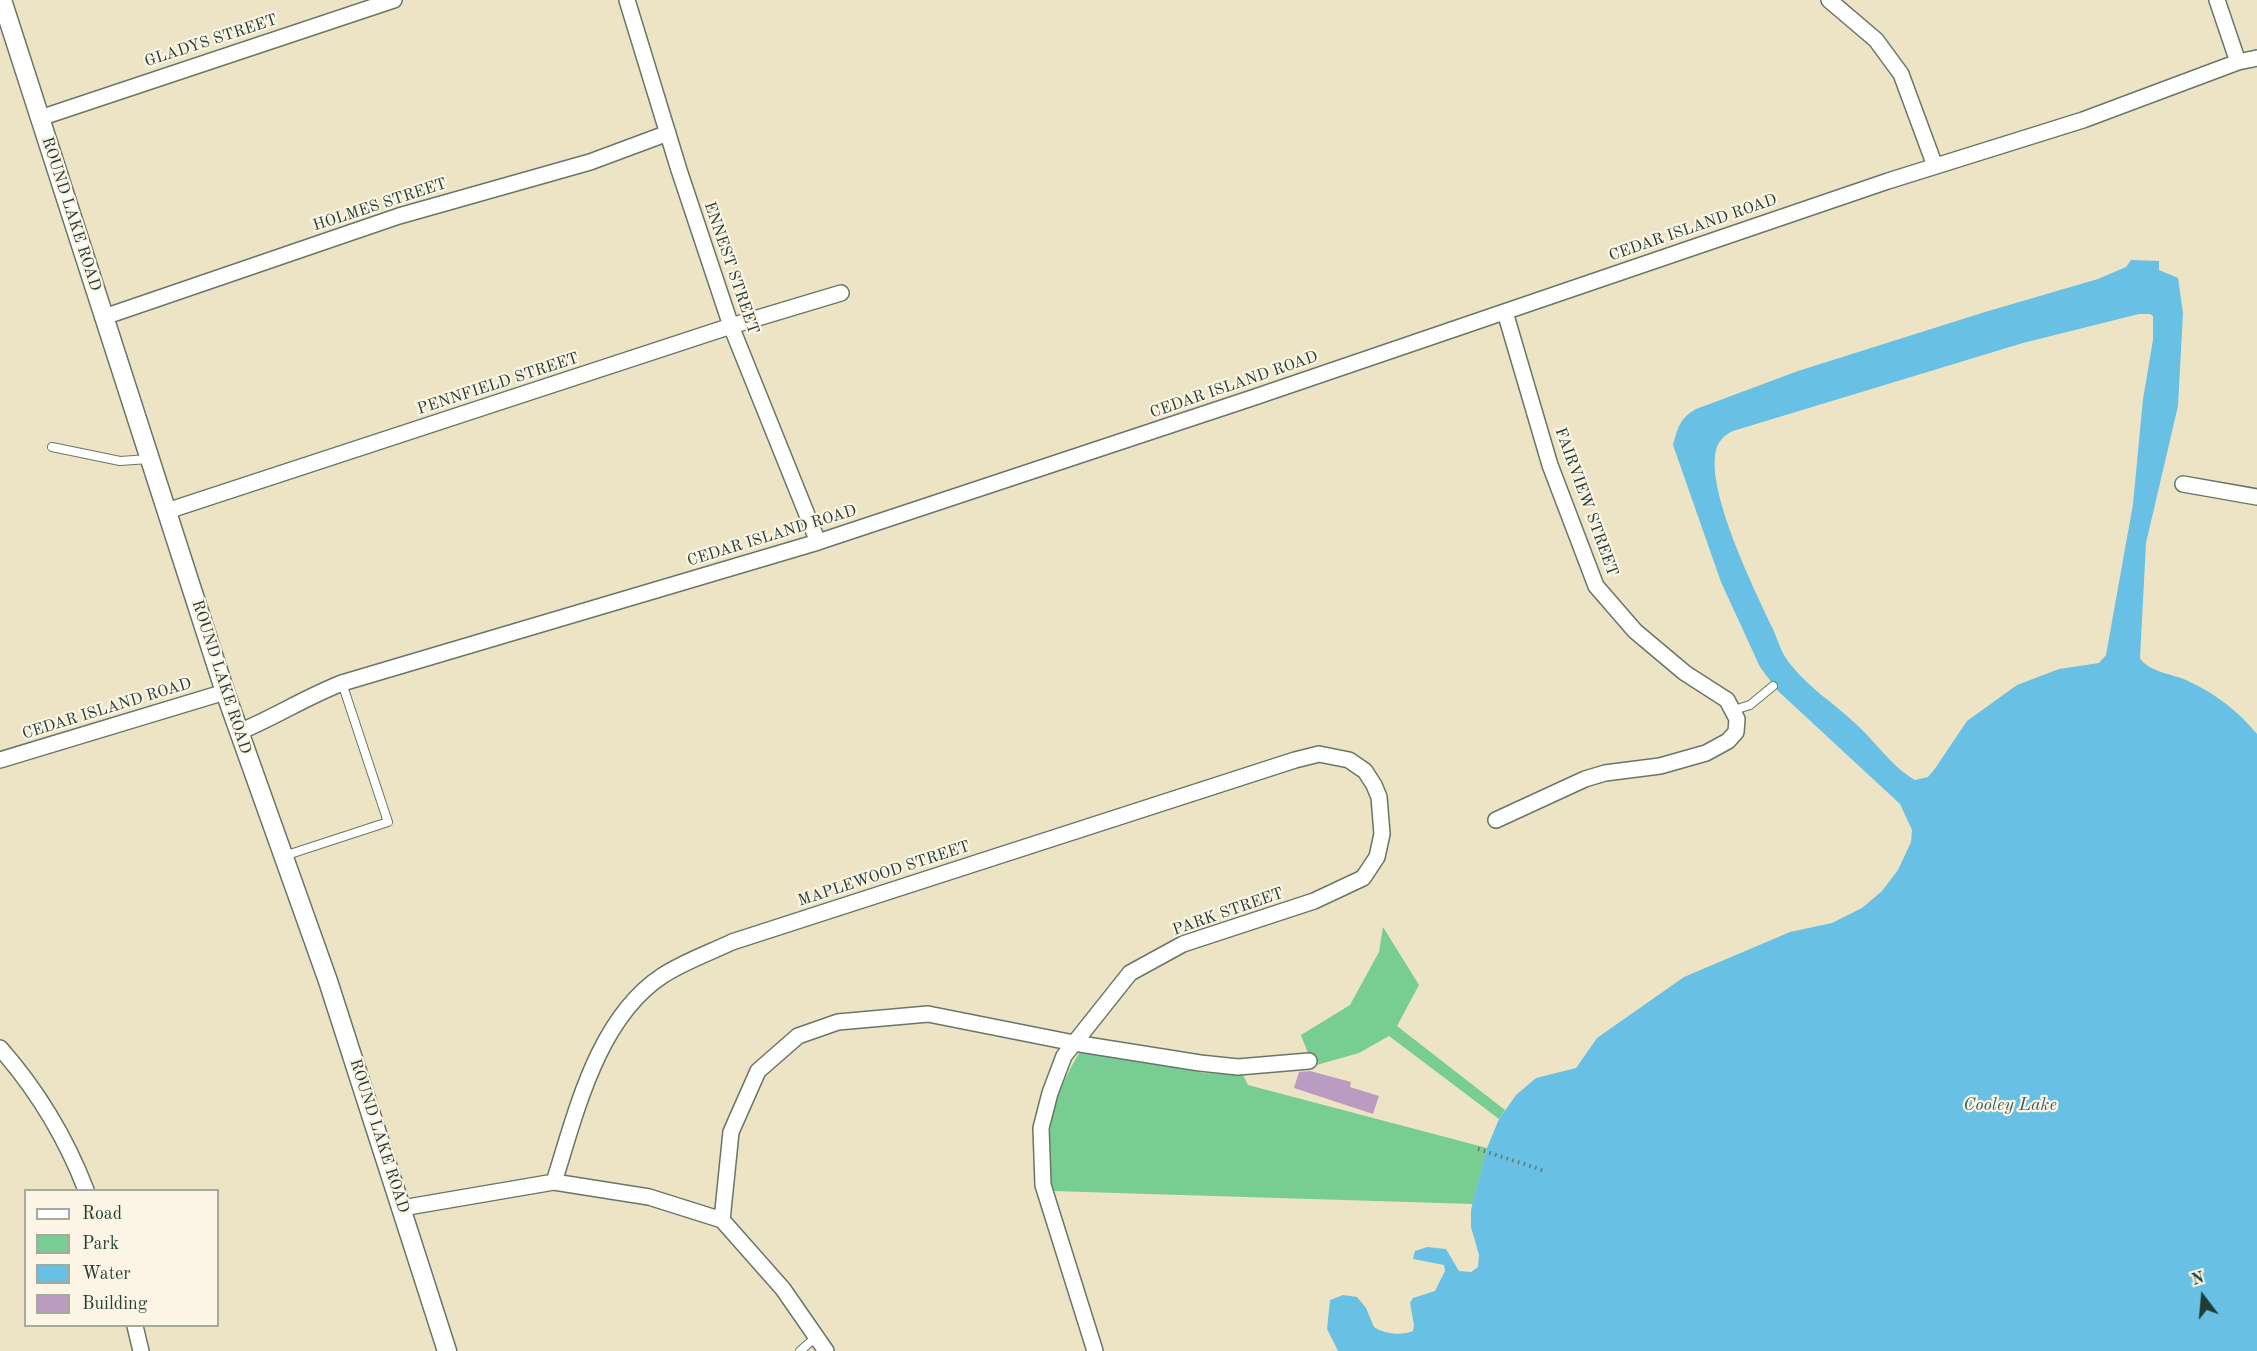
<!DOCTYPE html>
<style>
body{margin:0}
#map{position:relative;width:2257px;height:1351px;overflow:hidden;background:#ede4c5;font-family:"Old Standard TT",serif}
canvas{display:block}
.legend{position:absolute;left:24px;top:1189px;width:195px;height:138px;box-sizing:border-box;background:#fcf5e5;border:2px solid #a4ab9e;margin:0;padding:8px 10px;list-style:none;font-size:18px;color:#1f3d34}
.legend li{display:flex;align-items:center;gap:12px;height:30px}
.legend b{width:30px;border:2px solid #a4ab9e}
.north{position:absolute;left:2173px;top:1267px;width:60px;height:60px;-webkit-text-stroke:4px #fcf5e5;paint-order:stroke;rotate:344deg;font-size:16px;font-weight:700;line-height:24px;text-align:center;color:#1f3d34}
.north::after{content:'';display:block;margin:auto;width:21px;height:27px;background:#1f3d34;clip-path:polygon(50% 0,100% 100%,50% 72%,0 100%)}
</style>
<div id="map">
<canvas width="2257" height="1351"></canvas>
<ul class="legend">
<li><b style="height:8px;background:#fff"></b>Road</li>
<li><b style="height:16px;background:#77cd92"></b>Park</li>
<li><b style="height:16px;background:#68c1e5"></b>Water</li>
<li><b style="height:16px;background:#ba9cc3"></b>Building</li>
</ul>
<div class="north">N</div>
</div>
<script>
const ctx = document.querySelector('canvas').getContext('2d');
ctx.lineJoin = 'round';
function fill(path, color) { ctx.fillStyle = color; ctx.fill(path, 'evenodd'); }
function stroke(path, color, width, dash) { ctx.strokeStyle = color; ctx.lineWidth = width; ctx.lineCap = dash ? 'butt' : 'round'; ctx.setLineDash(dash || []); ctx.stroke(path); }
function label(font, color, halo, rows, align = 'center') {
  ctx.font = font + ' "Old Standard TT",serif'; ctx.lineWidth = 4.5; ctx.setLineDash([]); ctx.textBaseline = 'middle'; ctx.strokeStyle = halo; ctx.fillStyle = color; for (const [text, x, y, turn = 0] of rows) {
    ctx.save(); ctx.translate(x, y); ctx.rotate((+turn || 0) * Math.PI / 180); ctx.textAlign = isNaN(turn) ? turn : align; if (halo) ctx.strokeText(text, 0, 0); ctx.fillText(text, 0, 0); ctx.restore();
  }
}
const green = new Path2D(`
 M1383,927L1419,985L1397,1026L1505,1110L1499,1119L1389,1036L1359,1053L1313,1066L1301,1035L1350,1005L1379,952Z
 M1081,1050L1204,1073L1243,1075L1248,1085L1487,1148L1473,1204L1053,1191C1044,1132 1050,1101 1081,1050Z`);
const water = new Path2D(`
 M2131,260L2159,261V270L2178,278L2183,313L2178,406L2146,543L2140,658C2149,673 2176,674 2190,682C2216,694 2239,712 2257,734V1351H1338L1327,1329L1330,1300L1343,1295L1357,1297L1366,1308L1374,1327C1384,1334 1402,1336 1413,1331L1414,1325L1410,1303L1413,1298L1435,1291L1445,1271L1444,1265L1413,1259L1415,1251L1427,1247L1446,1249L1459,1271L1471,1272L1478,1267L1479,1255L1471,1227V1210L1487,1148L1499,1119L1516,1095L1536,1078L1576,1068L1597,1038L1684,977L1790,932L1832,923L1862,908L1882,891L1898,870L1911,842L1912,830L1900,804L1778,691L1760,667L1721,582L1673,445C1678,427 1680,418 1696,409L1798,371L1985,312L2098,279L2126,267ZM2139,314H2150L2153,316V340L2143,399L2133,504L2106,655L2099,663L2059,669L2017,685L1967,721L1934,770L1928,777L1915,780C1891,766 1876,742 1856,724C1835,704 1809,688 1791,665C1782,655 1778,641 1773,629C1754,589 1710,499 1715,456C1716,444 1722,436 1733,431L2023,343Z`);
const building = new Path2D(`
 M1310,1071L1351,1082L1350,1087L1379,1096L1373,1114L1294,1088L1299,1072Z`);
const path = new Path2D(`
 M1478,1149L1545,1171`);
const service = new Path2D(`
 M52,447L120,461L149,459
 M1734,710L1750,705L1773,686
 M284,856L388,822L342,683
 M800,1351L816,1337`);
const minor = new Path2D(`
 M627,0L679,170L731,326L818,542
 M1829,0L1876,40L1901,74L1935,166
 M2217,0L2238,62
 M40,118L394,0
 M104,317L399,216L590,162L668,133
 M2183,484L2257,497
 M167,511L731,326L841,293
 M239,732C275,717 306,697 342,683L818,542L1252,398L1888,181L2083,120L2238,62L2257,58
 M0,760L225,692
 M1496,820L1585,779L1605,773L1660,766L1706,753L1728,741L1736,732L1737,719L1727,700L1685,673L1635,631L1596,586L1550,465L1505,312
 M0,1048C37,1090 66,1138 86,1190
 M554,1182C576,1113 597,1019 662,976C683,962 709,953 732,942L1295,760L1319,754L1349,760L1365,771L1374,785L1379,797L1382,834L1377,857L1363,878L1314,901L1183,944L1130,973L1064,1056L1050,1093L1041,1128L1043,1185L1095,1351
 M402,1208L554,1182L649,1197L722,1220L783,1289L826,1351
 M722,1220L731,1132L758,1071L798,1036L838,1022L928,1014L1074,1043L1200,1063L1238,1067L1309,1061
 M135,1326L141,1351`);
const tertiary = new Path2D(`
 M2,0L225,692L328,981L447,1351`);
const streetNames = [
 ["GLADYS STREET",211,41,-18],
 ["HOLMES STREET",380,205,-18],
 ["ROUND LAKE ROAD",71,214,72],
 ["CEDAR ISLAND ROAD",1693,228,-19],
 ["ENNEST STREET",731,268,71],
 ["PENNFIELD STREET",498,384,-18],
 ["CEDAR ISLAND ROAD",1234,385,-19],
 ["FAIRVIEW STREET",1586,502,70],
 ["CEDAR ISLAND ROAD",772,536,-17],
 ["ROUND LAKE ROAD",221,677,72],
 ["CEDAR ISLAND ROAD",107,709,-17],
 ["MAPLEWOOD STREET",884,874,-18],
 ["PARK STREET",1228,912,-19],
 ["ROUND LAKE ROAD",379,1136,72]
];
const waterNames = [
 ["Cooley Lake",2010,1105]
];
fill(green, '#77cd92');
fill(water, '#68c1e5');
fill(building, '#ba9cc3');
stroke(service, '#677767', 10);
stroke(minor, '#677767', 18);
stroke(tertiary, '#677767', 21);
stroke(path, '#677767', 4, [1.5, 4.5]);
stroke(service, '#fff', 8);
stroke(minor, '#fff', 15);
stroke(tertiary, '#fff', 18);
label('16px', '#1f3d34', '#fcf5e5', streetNames);
label('italic 18px', '#315e60', '#fcf5e5', waterNames);
</script>
